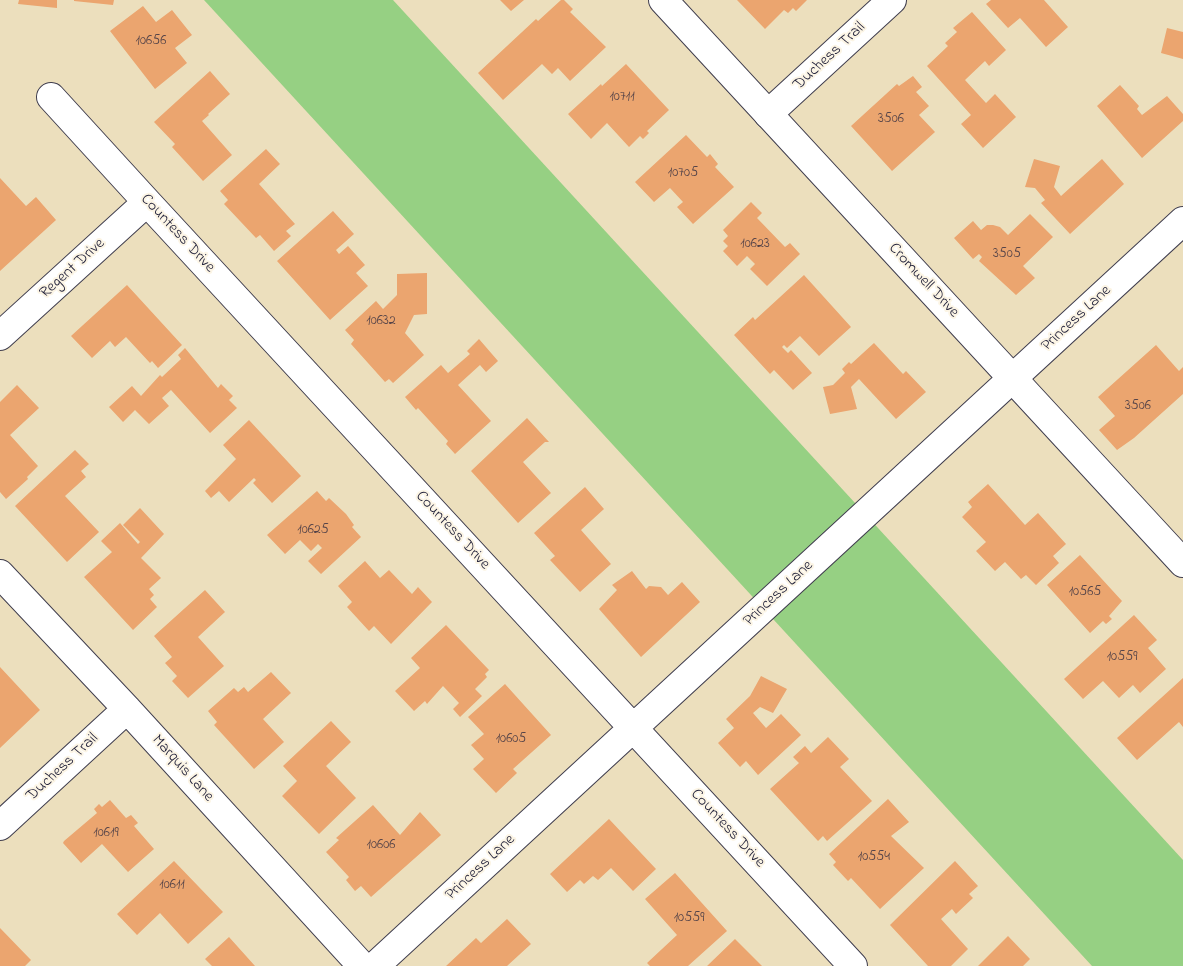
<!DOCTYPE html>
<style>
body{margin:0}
canvas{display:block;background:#ecdfbd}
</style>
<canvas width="1183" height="966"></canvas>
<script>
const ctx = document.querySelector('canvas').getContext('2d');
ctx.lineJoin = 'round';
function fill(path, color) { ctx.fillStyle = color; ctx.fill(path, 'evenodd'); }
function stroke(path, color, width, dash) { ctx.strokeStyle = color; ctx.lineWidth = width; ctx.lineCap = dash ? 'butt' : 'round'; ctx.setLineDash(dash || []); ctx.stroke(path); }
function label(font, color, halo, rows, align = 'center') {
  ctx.font = font + ' "Indie Flower",sans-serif'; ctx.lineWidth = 4; ctx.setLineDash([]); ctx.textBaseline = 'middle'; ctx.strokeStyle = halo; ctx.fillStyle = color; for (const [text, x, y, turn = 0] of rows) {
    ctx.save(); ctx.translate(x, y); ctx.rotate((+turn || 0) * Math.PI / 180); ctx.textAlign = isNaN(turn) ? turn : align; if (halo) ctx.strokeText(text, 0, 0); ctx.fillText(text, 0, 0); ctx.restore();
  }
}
const green = new Path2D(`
 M204,0H393L1183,860V966H1092Z`);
const building = new Path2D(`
 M19,0H57V8L18,4Z
 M74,0H114L113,5L74,1Z
 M500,0H524L511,11Z
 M561,0H564L573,9L570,12L606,47L570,81L558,68L552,74L542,64L503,100L478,73L536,19L538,21Z
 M737,0H807L796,11L793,8L788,13L784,10L765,29Z
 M991,0H1044L1068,27L1046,47L1020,18L1008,28L986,4Z
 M143,6L156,22L172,10L192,35L175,48L187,63L155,89L110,31Z
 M972,12L1006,50L989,66L985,61L965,80L986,103L995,94L1016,117L983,148L961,124L971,115L927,66L948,46L945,43L957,32L953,28Z
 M1167,28L1183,32V59L1161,53Z
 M626,64L669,110L647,131L649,133L643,139L640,136L629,147L607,123L591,139L568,114L601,84L602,86Z
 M210,71L230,94L208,114L209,115L202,121L232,155L203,181L172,147L175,144L154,122Z
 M913,76L922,87L916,92L929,106L919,115L935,132L892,171L851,126L897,84L899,86Z
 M1120,85L1139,106L1137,109L1142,115L1167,96L1183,114V121L1142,158L1097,106Z
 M686,135L707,157L710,154L718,164L715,167L734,187L693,224L677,207L683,202L670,188L654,202L635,182Z
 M266,149L280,164L259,184L295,224L286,231L291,236L274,251L260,235L256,238L224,204L228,200L220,191Z
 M1034,159L1060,166L1054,187L1061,196L1102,159L1124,184L1070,234L1041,203L1045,200L1035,188L1025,187Z
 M0,178L26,206L36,197L56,220L0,271Z
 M751,202L762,213L757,218L785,247L790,243L800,254L767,286L750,269L755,264L747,256L737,266L723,251L728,246L723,241L728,236L723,230Z
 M333,211L354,234L336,250L339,254L348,246L365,265L356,273L368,286L330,320L277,261Z
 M1030,214L1053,237L1023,266L1035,278L1016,295L979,261L982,257L979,254L973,259L954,238L973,221L981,230L987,225H993L1000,227L1008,235Z
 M427,273V314L414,315L405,333L424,355L393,383L389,379L385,382L351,344L354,340L345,330L376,301L383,309L397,295V274Z
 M804,275L851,327L819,356L800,336L787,348L784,345L782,347L788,353L791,350L812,373L793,390L774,370L770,374L734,335L753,317L755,320Z
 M127,285L182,345L158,368L152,361L150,363L126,337L115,347L110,341L92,358L71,336Z
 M479,339L498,361L486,372L480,365L458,385L491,421L455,454L446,444L448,441L418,408L416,410L405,397L441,365L448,373L470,354L467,351Z
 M874,343L903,374L906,371L926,392L896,419L859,379L851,387L857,409L830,414L823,387L833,385L845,373L842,369L849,362L851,364Z
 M1156,345L1179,371L1183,367V394L1134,438L1117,450L1099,430L1115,416L1098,397Z
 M185,348L218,388L221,384L233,396L229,400L237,408L210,433L171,390L162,398L169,406L149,424L135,410L123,422L109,407L132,386L141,396L160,375L162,377L181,359L178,355Z
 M17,385L39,408L10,435L38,466L27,477L28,479L6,499L0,492V402Z
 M527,418L549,442H545L523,462L551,493L518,523L471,471Z
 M249,420L301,476L272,503L253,483L256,480L254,478L229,502L219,491L211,498L205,491L236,459L223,445Z
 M75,450L89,464L81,471L86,477L65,496L99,532L67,562L15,506Z
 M988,484L1025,525L1038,513L1066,544L1053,556L1059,563L1036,585L1026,575L1021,579L1005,562L995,571L976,551L986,542L962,517L972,507L968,502Z
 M585,487L604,509L581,530L611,564L580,592L550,560L555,556L534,533Z
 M317,491L326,501L329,498L346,514L354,525L352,527L361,537L321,574L308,561L322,548L318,544L311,551L300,540L285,554L267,535Z
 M140,508L164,534L141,558L161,578L149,589L154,595L150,599L157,607L133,630L84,577L112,552L101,541L120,523L138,544L140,542L123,525Z
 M1080,555L1122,601L1109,616L1112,619L1106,624L1103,621L1090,633L1047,585Z
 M365,561L380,578L389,570L412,594L418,587L432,602L391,644L374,626L369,631L347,607L352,602L338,586Z
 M632,571L646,589L649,586L661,587L668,595L682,582L700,602L641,657L599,609L617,590L612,585Z
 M205,590L225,612L198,637L224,666L188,698L172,681L177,676L165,663L172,657L154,636Z
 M1134,615L1157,640L1148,648L1166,669L1140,693L1133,685L1119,698L1103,681L1083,699L1064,679Z
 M446,625L489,670L485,674L487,677L475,689L482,696L460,717L453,709L459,703L443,686L427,704L425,701L414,711L395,691L420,668L411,658Z
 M0,667L40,710L0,748Z
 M271,672L291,693L263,719L284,742L254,769L214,725L217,722L208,711L234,688L238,692L244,687L248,692Z
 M761,676L787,689L773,713L760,707L753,713L766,728L781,714L801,735L758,775L746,761L740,767L718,743L734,728L726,719L750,696Z
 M1183,678V727L1179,722L1137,760L1117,738Z
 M505,684L551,735L513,769L517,773L496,793L473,769L484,759L471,745L484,734L468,717Z
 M331,721L351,742L326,766L356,798L319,834L282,796L297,781L283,766Z
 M828,737L849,759L840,767L872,801L827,841L823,836L818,841L770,789L799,763L793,757L805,746L811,753Z
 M888,799L909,822L891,836L924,868L880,909L851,878L848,881L833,865L836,862L829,854Z
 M110,800L126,818L131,815L138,823L134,826L154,849L128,872L102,844L81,863L63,843L64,841L97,813L94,809L99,804L102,807Z
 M373,805L400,835L420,812L441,835L371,897L361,886L355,891L346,880L349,877L326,852L339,840L336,838Z
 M609,819L656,869L633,891L611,868L598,880L593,876L584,884L580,880L567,892L550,874Z
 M174,861L223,912L188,944L160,913L137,935L117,914Z
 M955,861L978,886L969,894L973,898L956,914L952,909L941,919L968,949L951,966H928L890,925Z
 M675,873L727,931L688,966H650L647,963L677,935L645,899Z
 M507,919L531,944L507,966H446L476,938L481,943Z
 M0,928L31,960L25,966H0Z
 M1008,936L1030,959L1023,966H978Z
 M229,937L255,966H212L205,959Z
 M735,939L762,966H707Z`);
const street = new Path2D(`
 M51,97L147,202L853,966
 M768,114L892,0
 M0,336L147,202
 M0,574L127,709L362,966
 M0,826L127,709
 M375,966L1183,221`);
const secondary = new Path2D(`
 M663,0L1183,563`);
const numberNames = [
 ["10656",151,42],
 ["10711",622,98],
 ["3506",891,120],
 ["10705",683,174],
 ["10623",755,245],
 ["3505",1007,255],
 ["10632",381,322],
 ["3506",1138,407],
 ["10625",313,531],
 ["10565",1085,593],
 ["10559",1122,658],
 ["10605",511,740],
 ["10619",106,834],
 ["10606",381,846],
 ["10554",874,858],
 ["10611",172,886],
 ["10559",689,919]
];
const streetNames = [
 ["Duchess Trail",830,57,-43],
 ["Countess Drive",177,234,47],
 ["Regent Drive",73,269,-42],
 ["Cromwell Drive",923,281,47],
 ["Princess Lane",1077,319,-43],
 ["Countess Drive",452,531,47],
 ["Princess Lane",779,594,-43],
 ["Duchess Trail",63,768,-43],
 ["Marquis Lane",182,769,48],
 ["Countess Drive",727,829,47],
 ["Princess Lane",481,868,-43]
];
fill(green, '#96d083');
fill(building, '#eba56f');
stroke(street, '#403e4e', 30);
stroke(secondary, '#403e4e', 30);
stroke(street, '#fff', 28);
stroke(secondary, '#fff', 28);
label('14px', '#544348', null, numberNames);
label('16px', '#22223b', '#fcf5e5', streetNames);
</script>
